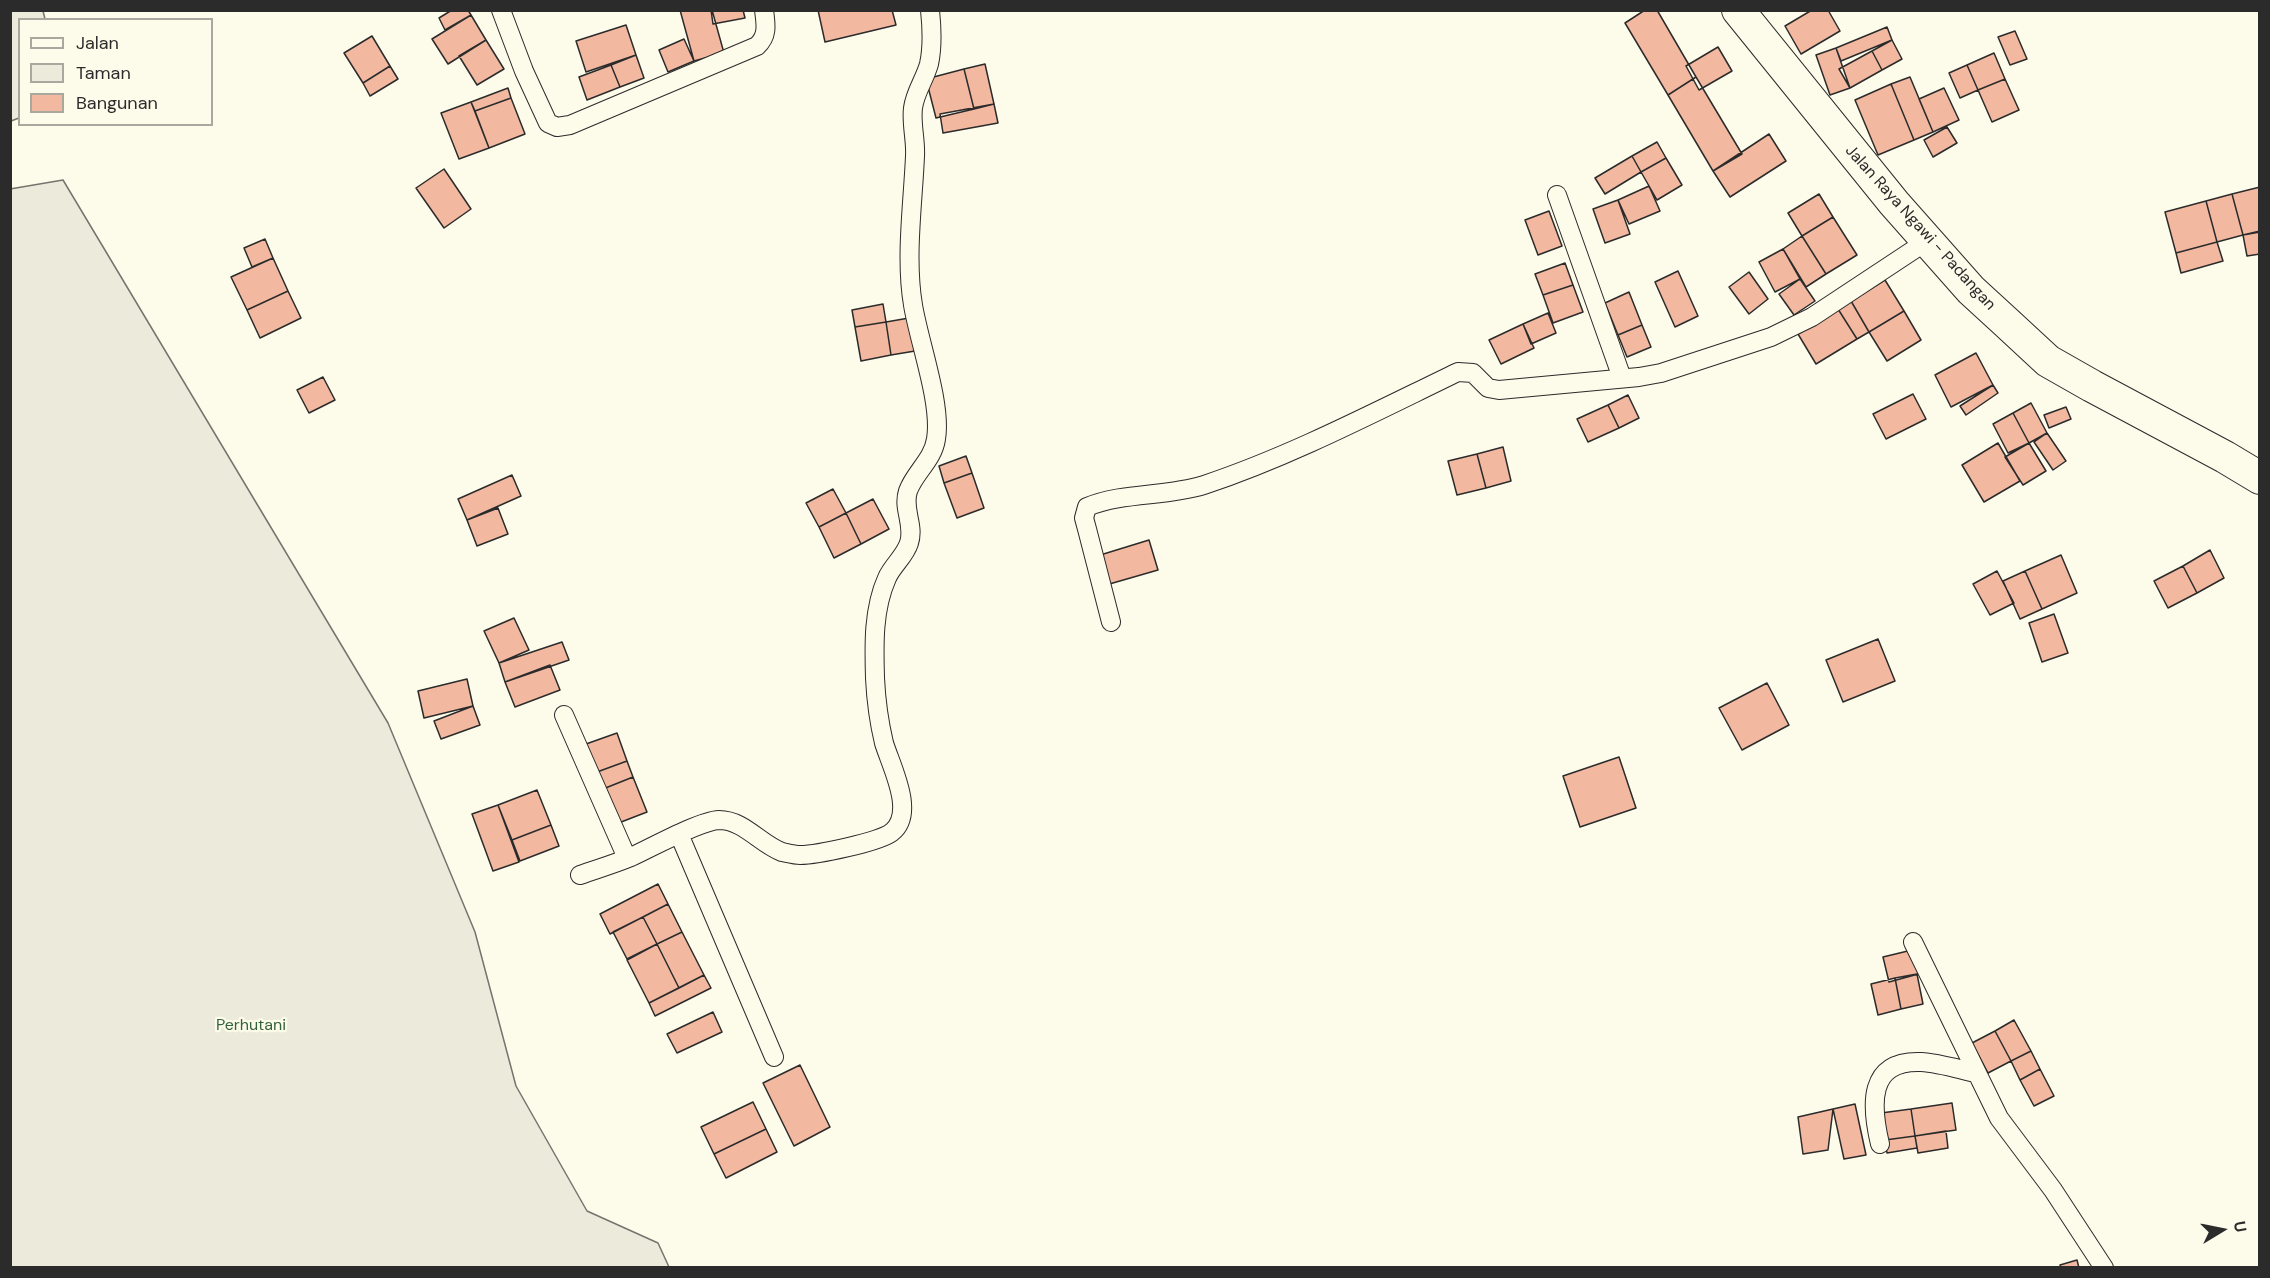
<!DOCTYPE html>
<style>
body{margin:0}
#map{position:relative;width:2270px;height:1278px;overflow:hidden;background:#fdfbea;font-family:"DM Sans",sans-serif}
canvas{display:block}
.frame{position:absolute;inset:0;border:12px solid #2b2b2b;pointer-events:none}
.legend{position:absolute;left:18px;top:18px;width:195px;height:108px;box-sizing:border-box;background:#fdfbea;border:2px solid #a9a89e;margin:0;padding:8px 10px;list-style:none;font-size:18px;color:#2b2b2b}
.legend li{display:flex;align-items:center;gap:12px;height:30px}
.legend b{width:30px;border:2px solid #a9a89e}
.north{position:absolute;left:2192px;top:1200px;width:60px;height:60px;-webkit-text-stroke:4px #fdfbea;paint-order:stroke;rotate:80deg;font-size:16px;font-weight:700;line-height:24px;text-align:center;color:#2b2b2b}
.north::after{content:'';display:block;margin:auto;width:21px;height:27px;background:#2b2b2b;clip-path:polygon(50% 0,100% 100%,50% 72%,0 100%)}
</style>
<div id="map">
<canvas width="2270" height="1278"></canvas>
<div class="frame"></div>
<ul class="legend">
<li><b style="height:8px;background:#fdfbea"></b>Jalan</li>
<li><b style="height:16px;background:#ecebdb"></b>Taman</li>
<li><b style="height:16px;background:#f2b8a0"></b>Bangunan</li>
</ul>
<div class="north">U</div>
</div>
<script>
const ctx = document.querySelector('canvas').getContext('2d');
ctx.lineJoin = 'round';
function fill(path, color) { ctx.fillStyle = color; ctx.fill(path, 'evenodd'); }
function stroke(path, color, width, dash) { ctx.strokeStyle = color; ctx.lineWidth = width; ctx.lineCap = dash ? 'butt' : 'round'; ctx.setLineDash(dash || []); ctx.stroke(path); }
function label(font, color, halo, rows, align = 'center') {
  ctx.font = font + ' "DM Sans",sans-serif'; ctx.lineWidth = 4.5; ctx.setLineDash([]); ctx.textBaseline = 'middle'; ctx.strokeStyle = halo; ctx.fillStyle = color; for (const [text, x, y, turn = 0] of rows) {
    ctx.save(); ctx.translate(x, y); ctx.rotate((+turn || 0) * Math.PI / 180); ctx.textAlign = isNaN(turn) ? turn : align; if (halo) ctx.strokeText(text, 0, 0); ctx.fillText(text, 0, 0); ctx.restore();
  }
}
const green = new Path2D(`
 M11,10L43,11L45,19L20,20L19,118L11,121Z
 M63,180L388,723L475,932L516,1086L587,1211L658,1243L669,1267H11L10,189Z`);
const building = new Path2D(`
 M452,10H468L471,15L445,30L439,18Z
 M680,10H712L724,53L694,61Z
 M711,10H743L745,18L713,24Z
 M818,10H892L896,25L825,42Z
 M1645,10H1657L1696,77L1668,95L1625,23Z
 M1812,10H1828L1840,31L1801,54L1785,26Z
 M471,15L486,40L448,64L432,39Z
 M626,25L636,55L586,72L576,41Z
 M1887,27L1892,40L1841,61L1836,48Z
 M2015,31L2027,59L2010,65L1998,37Z
 M372,36L390,66L363,83L344,53Z
 M684,39L694,61L668,72L659,50Z
 M486,40L504,69L477,85L459,56Z
 M1892,40L1902,59L1882,70L1872,51Z
 M1718,47L1732,71L1699,90L1686,66Z
 M1836,48L1850,88L1830,95L1816,55Z
 M1872,51L1882,70L1850,88L1839,69Z
 M1994,53L2005,79L1978,90L1967,65Z
 M636,55L644,78L620,87L611,65Z
 M985,64L994,104L974,109L964,69Z
 M611,65L620,87L587,100L579,77Z
 M1967,65L1978,90L1960,98L1949,73Z
 M390,66L398,79L370,96L363,83Z
 M964,69L974,109L936,118L926,79Z
 M1696,77L1742,154L1713,171L1668,95Z
 M1910,77L1933,132L1914,140L1891,84Z
 M2005,79L2019,110L1992,122L1978,90Z
 M1891,84L1914,140L1878,155L1855,100Z
 M508,88L511,98L475,111L471,102Z
 M1944,88L1959,120L1933,132L1919,99Z
 M511,98L525,134L489,148L475,111Z
 M471,102L489,148L459,159L441,113Z
 M994,104L998,123L943,133L940,114Z
 M1947,127L1957,143L1933,157L1924,140Z
 M1769,134L1786,161L1730,197L1713,171Z
 M1657,142L1666,158L1641,172L1632,156Z
 M1632,156L1641,172L1605,194L1595,178Z
 M1666,158L1682,185L1657,200L1641,172Z
 M444,169L471,209L444,228L416,188Z
 M1649,186L1660,211L1629,224L1618,200Z
 M2260,187V231L2243,235L2232,194Z
 M1819,194L1833,217L1802,236L1788,213Z
 M2232,194L2243,235L2217,242L2206,201Z
 M1618,200L1630,234L1605,243L1593,209Z
 M2206,201L2217,242L2176,253L2165,212Z
 M1549,211L1562,246L1538,255L1525,220Z
 M1833,217L1857,255L1826,274L1802,236Z
 M2260,232V254L2247,256L2243,235Z
 M1802,236L1826,274L1806,287L1783,249Z
 M265,239L273,258L252,267L244,248Z
 M2217,242L2223,261L2181,273L2176,253Z
 M1783,249L1800,279L1775,292L1759,262Z
 M273,258L288,291L247,310L231,277Z
 M1565,263L1573,285L1543,295L1535,274Z
 M1678,271L1698,316L1675,327L1655,282Z
 M1749,272L1768,299L1749,314L1729,287Z
 M1800,279L1815,301L1794,315L1779,294Z
 M1885,280L1904,311L1869,332L1851,301Z
 M1573,285L1583,312L1553,323L1543,295Z
 M288,291L301,318L260,338L247,310Z
 M1629,292L1642,325L1618,335L1605,303Z
 M1851,301L1869,332L1857,339L1838,309Z
 M883,304L886,322L855,327L852,310Z
 M1838,309L1857,339L1816,364L1798,334Z
 M1904,311L1921,340L1887,361L1869,332Z
 M1548,313L1556,333L1531,344L1523,324Z
 M909,318L915,351L891,355L886,322Z
 M886,322L891,355L861,361L855,327Z
 M1523,324L1534,348L1501,364L1489,340Z
 M1642,325L1651,347L1627,357L1618,335Z
 M1976,353L1993,385L1951,407L1935,375Z
 M323,377L335,400L309,413L297,390Z
 M1993,385L1998,393L1966,415L1960,406Z
 M1913,394L1926,419L1886,439L1873,414Z
 M1628,395L1639,418L1619,428L1608,405Z
 M2031,403L2047,433L2029,443L2013,413Z
 M1608,405L1619,428L1588,442L1577,419Z
 M2066,407L2071,419L2049,428L2044,415Z
 M2013,413L2029,443L2008,453L1993,424Z
 M2047,433L2066,461L2053,470L2034,442Z
 M1998,443L2020,481L1984,502L1962,465Z
 M2029,443L2046,471L2023,485L2005,457Z
 M1503,447L1511,481L1486,488L1477,454Z
 M1477,454L1486,488L1457,495L1448,461Z
 M966,456L972,473L944,483L939,466Z
 M972,473L984,508L957,518L944,483Z
 M512,475L521,496L467,520L458,499Z
 M833,489L846,513L819,527L806,503Z
 M873,499L889,529L861,544L846,513Z
 M498,508L508,534L477,546L467,520Z
 M846,513L861,544L834,558L819,527Z
 M1149,540L1158,570L1106,585L1097,556Z
 M2210,550L2224,578L2197,593L2183,566Z
 M2061,555L2077,593L2042,609L2025,571Z
 M2183,566L2197,593L2168,608L2154,581Z
 M1997,571L2014,603L1990,615L1973,584Z
 M2025,571L2042,609L2020,619L2003,581Z
 M2054,614L2068,653L2042,662L2029,623Z
 M514,618L529,650L499,663L484,631Z
 M1878,639L1895,681L1843,702L1826,660Z
 M562,642L569,660L505,682L499,663Z
 M550,665L560,690L515,707L505,682Z
 M467,679L473,706L424,718L418,691Z
 M1767,683L1789,725L1742,750L1719,708Z
 M473,706L480,725L441,739L434,721Z
 M617,733L627,761L597,772L586,744Z
 M1619,757L1636,808L1580,827L1563,776Z
 M627,761L633,777L603,789L597,772Z
 M633,777L647,812L616,824L603,789Z
 M537,790L551,825L512,840L498,805Z
 M498,805L519,862L493,871L472,814Z
 M551,825L559,846L520,861L512,840Z
 M658,884L668,904L610,934L600,914Z
 M668,904L682,932L657,944L643,917Z
 M643,917L657,944L627,959L613,932Z
 M682,932L704,975L679,988L657,944Z
 M657,944L679,988L649,1003L627,960Z
 M1916,949L1922,973L1889,982L1883,957Z
 M1917,974L1923,1004L1901,1009L1895,978Z
 M704,975L711,988L655,1016L649,1003Z
 M1895,978L1901,1009L1878,1015L1871,984Z
 M713,1012L722,1032L677,1053L667,1034Z
 M2014,1020L2031,1051L2011,1061L1995,1031Z
 M1995,1031L2011,1061L1988,1073L1972,1043Z
 M2031,1051L2040,1069L2020,1080L2011,1061Z
 M800,1065L830,1127L794,1146L763,1083Z
 M2040,1069L2054,1096L2034,1106L2020,1080Z
 M753,1102L766,1129L714,1154L701,1127Z
 M1952,1103L1956,1130L1915,1136L1911,1109Z
 M1855,1104L1866,1155L1844,1159L1833,1109Z
 M1833,1109L1828,1150L1803,1154L1798,1117Z
 M1911,1109L1915,1136L1885,1140L1881,1113Z
 M766,1129L777,1152L726,1178L714,1154Z
 M1946,1131L1948,1148L1918,1153L1915,1136Z
 M1915,1136L1917,1148L1887,1153L1885,1140Z
 M2077,1260L2079,1268H2061L2060,1265Z`);
const minor = new Path2D(`
 M501,10L524,71L548,123L557,127L570,125L757,46C768,36 766,25 764,10
 M1557,195L1622,378
 M1111,622L1087,529L1084,518L1087,507C1123,492 1166,497 1204,485C1291,456 1375,412 1458,372L1473,373L1488,388L1499,390L1639,377L1661,373L1771,337L1812,317L1927,241
 M564,715L627,858
 M679,834L774,1057
 M580,875C597,869 614,864 631,857C651,848 699,821 719,820C744,820 760,844 782,852C787,853 795,855 800,855C816,855 880,842 892,832C916,813 891,766 884,743C879,722 876,699 875,678C874,645 873,609 887,578C892,566 905,556 909,543C915,525 902,509 908,491C915,472 933,460 936,439C942,404 919,342 913,305C905,258 913,203 915,156C916,140 911,124 913,108C915,92 925,79 929,64C933,46 932,29 930,10
 M1913,942L1999,1118L2053,1190L2104,1268
 M1880,1144C1871,1106 1867,1060 1921,1062C1939,1063 1958,1069 1976,1073`);
const trunk = new Path2D(`
 M1738,10L1894,203L1971,290L2007,323L2048,361L2092,386L2225,457L2260,478`);
const streetNames = [
 ["Jalan Raya Ngawi - Padangan",1920,228,48]
];
const parkNames = [
 ["Perhutani",251,1026]
];
fill(green, '#ecebdb');
stroke(green, '#74746e', 1.5);
fill(building, '#f2b8a0');
stroke(building, '#2b2b2b', 1.5);
stroke(minor, '#2b2b2b', 20);
stroke(trunk, '#2b2b2b', 34);
stroke(minor, '#fdfbea', 18);
stroke(trunk, '#fdfbea', 32);
label('16px', '#2b2b2b', '#fdfbea', streetNames);
label('16px', '#34623c', '#fdfbea', parkNames);
</script>
